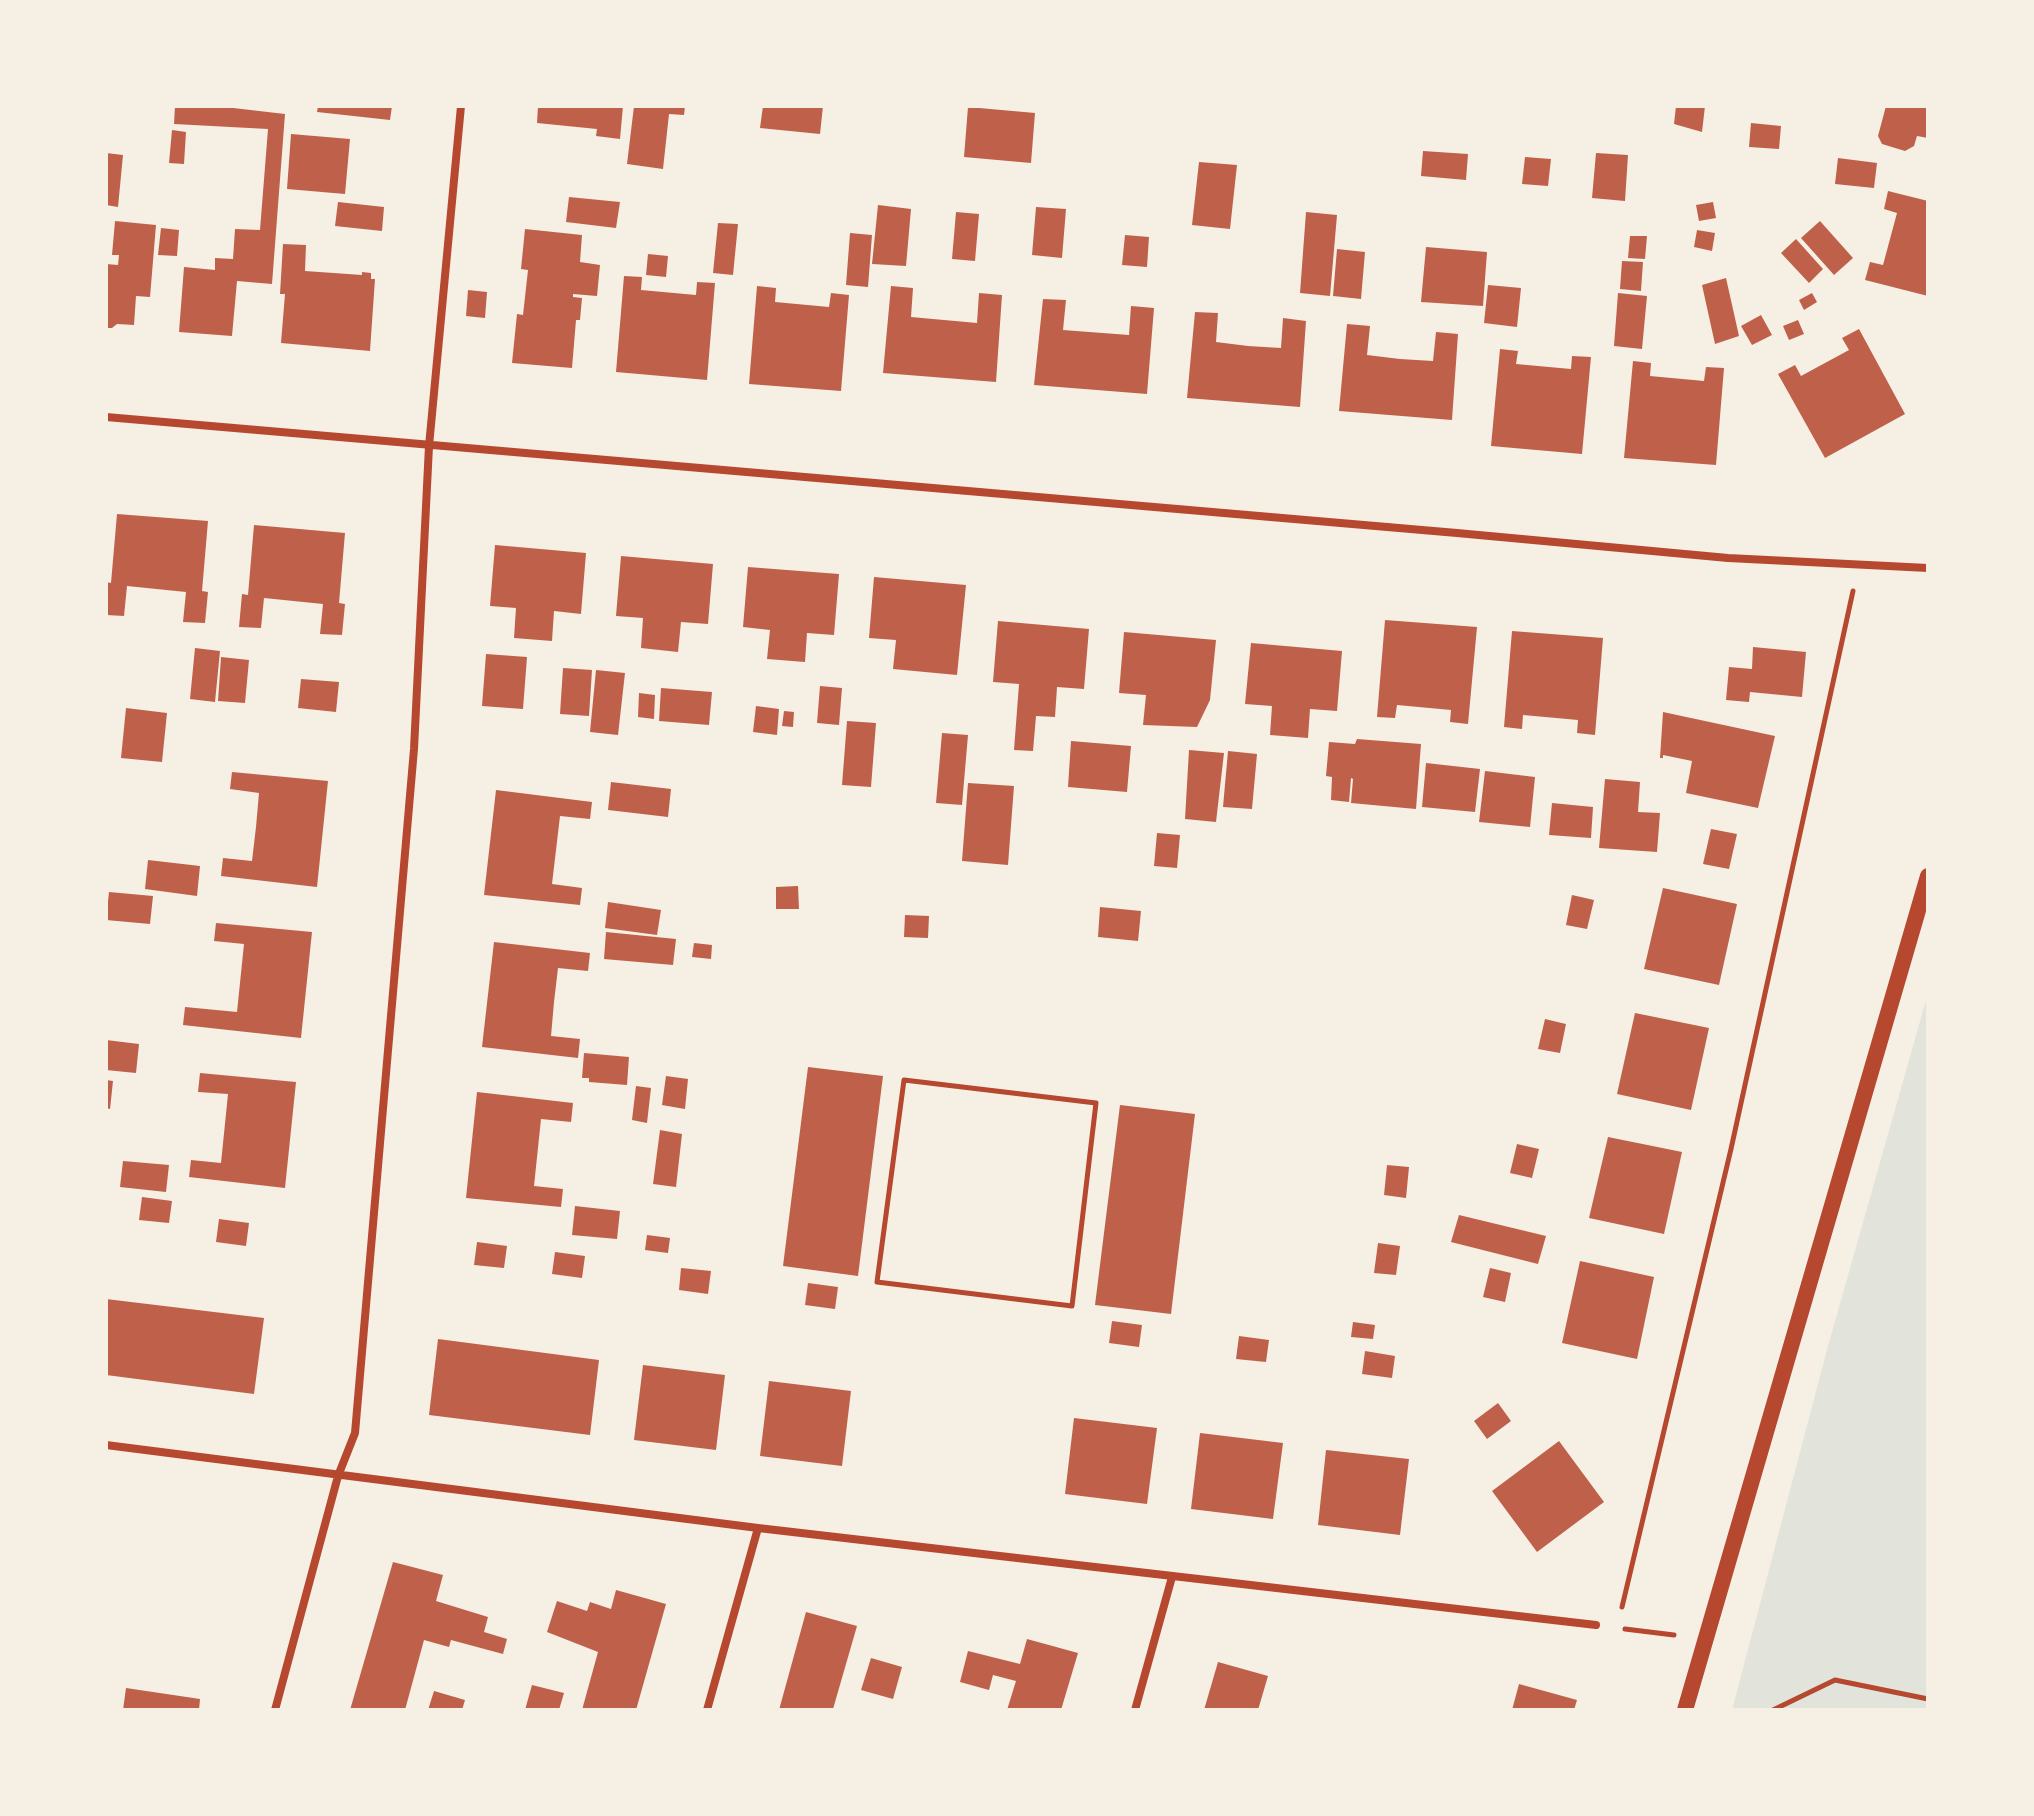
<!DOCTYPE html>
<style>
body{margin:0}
#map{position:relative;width:2034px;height:1816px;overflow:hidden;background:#f6efe4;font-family:"DM Sans",sans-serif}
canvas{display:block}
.frame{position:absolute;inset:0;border:108px solid #f6efe4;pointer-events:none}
</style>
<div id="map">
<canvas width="2034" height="1816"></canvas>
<div class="frame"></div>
</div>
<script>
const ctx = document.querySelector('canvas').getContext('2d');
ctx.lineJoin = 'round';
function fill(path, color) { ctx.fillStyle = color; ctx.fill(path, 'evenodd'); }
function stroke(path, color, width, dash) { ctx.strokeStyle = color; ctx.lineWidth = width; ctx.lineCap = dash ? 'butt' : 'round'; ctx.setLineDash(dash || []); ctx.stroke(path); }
const green = new Path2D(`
 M1928,993V1710H1732L1828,1346Z`);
const building = new Path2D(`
 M175,106H216L285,114L272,284L237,281L232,336L179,332L184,267L215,270V258L233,259L235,229L260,230L268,129L174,124Z
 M318,106H392L390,120L317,112Z
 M538,106H623L620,139L596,136L597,129L537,123Z
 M634,106H685L684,115L669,114L663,169L627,164Z
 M763,106H823L820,134L760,128Z
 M1676,106H1705L1702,132L1674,124Z
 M1886,106H1928V138L1917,136L1914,146L1905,151L1882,144L1878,136Z
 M968,107L1035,113L1031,163L964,157Z
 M1751,123L1781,126L1779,149L1749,147Z
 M172,130L186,132L184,164L169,163Z
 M291,134L350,139L345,194L287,189Z
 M1423,151L1468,154L1466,180L1421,176Z
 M106,153L123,155L118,207L106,205Z
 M1596,153L1628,155L1625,201L1592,198Z
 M1525,157L1551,159L1548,186L1522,184Z
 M1838,158L1877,163L1874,188L1835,184Z
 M1199,162L1237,165L1230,229L1192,225Z
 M1888,191L1928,201V296L1865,280L1870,262L1883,265L1897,213L1884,209Z
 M569,197L620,202L616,228L566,222Z
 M338,202L384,207L382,231L335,226Z
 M1713,202L1716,218L1699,221L1696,205Z
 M878,205L911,209L906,266L872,264Z
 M1036,207L1066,209L1062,258L1032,255Z
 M956,212L979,214L975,261L952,259Z
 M1306,212L1337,215L1330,296L1300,293Z
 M115,221L156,225L150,297L136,296L134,325L117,324L112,328H106V264L118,265L119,255H112Z
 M1820,221L1853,258L1834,275L1801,238Z
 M718,223L738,224L733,275L713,273Z
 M161,228L179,230L177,256L158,255Z
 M525,229L582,235L580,262L600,265L597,296L573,294V297L582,298L580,320H576L572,368L512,363L517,314L523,315L528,270L521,269Z
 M1697,230L1715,233L1712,251L1694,247Z
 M850,233L872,235L868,287L846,285Z
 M1125,235L1149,237L1147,267L1122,265Z
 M1630,236H1647L1645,259L1628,258Z
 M1796,239L1823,269L1809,283L1781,253Z
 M283,244L306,245L305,271L362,275V272L371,273V279H375L370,351L281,343L285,294H280Z
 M1426,247L1487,252L1483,306L1421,302Z
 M1337,249L1365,252L1361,299L1333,296Z
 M648,254L668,256L666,277L646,275Z
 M1622,261L1643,262L1641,291L1620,289Z
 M624,276L642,277L641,290L696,295L697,282L715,283L707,380L616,372Z
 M1726,278L1739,336L1715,344L1702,285Z
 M1488,285L1521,288L1517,327L1484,323Z
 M757,286L776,288L775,302L829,307L831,293L849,295L841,391L749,384Z
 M891,286L913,288L911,317L977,323L979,293L1002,295L996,382L883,373Z
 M468,290L487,292L485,318L466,316Z
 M1618,293L1647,296L1642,349L1614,346Z
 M1812,293L1817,302L1804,310L1799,300Z
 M1043,299L1066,300L1063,330L1129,335L1131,306L1154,308L1147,394L1034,385Z
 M1195,312L1218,313L1216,342L1248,346L1281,348L1283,318L1306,321L1300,407L1187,398Z
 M1761,315L1772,335L1752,345L1741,326Z
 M1798,320L1804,334L1789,340L1783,326Z
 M1347,324L1370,326L1367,355L1400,359L1433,361L1436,332L1458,334L1452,420L1339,411Z
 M1859,329L1905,414L1825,458L1778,374L1795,365L1801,376L1849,350L1842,338Z
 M1500,349L1518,351L1516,364L1571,369L1572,356L1591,357L1582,454L1491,446Z
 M1633,361L1651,363L1650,376L1704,381L1706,367L1724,368L1716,465L1624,458Z
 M117,514L208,521L202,591L208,592L205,623L183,622L186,592L127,586L124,616L106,615V582L111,583Z
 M254,525L345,533L339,603L345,604L342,635L320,634L323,604L264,598L261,628L239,627L242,594L248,595Z
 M495,545L586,553L581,614L554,611L552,641L514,638L516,608L490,606Z
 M621,556L713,564L708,624L681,622L678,652L641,648L643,618L616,616Z
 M748,567L839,574L834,635L807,633L805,662L767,659L770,630L743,627Z
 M874,577L966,585L957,675L893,669L896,640L869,638Z
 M1385,620L1477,627L1468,724L1450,722L1451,710L1397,705L1395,718L1377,717Z
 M998,621L1089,629L1084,689L1057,687L1055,717L1036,716L1033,751L1014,750L1019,684L993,682Z
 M1512,631L1603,638L1595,735L1577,733L1578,720L1523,715L1522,729L1504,727Z
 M1124,632L1216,640L1210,700L1197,727L1143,725L1146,695L1119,693Z
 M1251,643L1342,651L1337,711L1310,709L1308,738L1270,735L1272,706L1245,704Z
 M1753,647L1806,652L1802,697L1750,692L1749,702L1726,700L1729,667L1752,669Z
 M195,648L220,651L215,702L190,699Z
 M486,654L527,657L523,709L482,706Z
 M221,657L249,660L245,703L218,701Z
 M563,668L592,670L589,716L560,714Z
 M596,670L625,673L618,735L590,732Z
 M301,679L339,682L336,712L298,708Z
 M820,686L842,688L839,725L817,723Z
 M661,688L712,692L709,725L659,721Z
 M639,693L655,695L654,719L638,717Z
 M756,706L779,709L777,735L753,732Z
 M126,708L167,713L162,762L121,758Z
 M784,711L794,712L793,727L782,726Z
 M1663,712L1775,736L1758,808L1686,793L1692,761L1663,755V758H1660Z
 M847,721L876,723L871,787L842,785Z
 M942,733L968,735L962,805L936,803Z
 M1357,739L1421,744L1416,809L1351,803L1353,779L1351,778L1349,802L1331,800L1332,777L1326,776L1329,742L1355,744Z
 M1071,741L1131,746L1127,792L1068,787Z
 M1189,750L1224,753L1216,822L1185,819Z
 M1228,751L1257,754L1252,809L1223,807Z
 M1426,763L1480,769L1475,812L1422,807Z
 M1485,771L1535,777L1530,827L1479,822Z
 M232,772L328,781L317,887L221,876L223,858L252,861L256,827L259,793L230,789Z
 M1605,779L1640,782L1638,812L1660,813L1657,852L1599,848Z
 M611,782L671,789L668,817L608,810Z
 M968,783L1014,786L1008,865L962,861Z
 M496,790L592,802L590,819L560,816L552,884L582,888L580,905L484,895Z
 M1552,803L1593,807L1591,838L1549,835Z
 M1711,829L1737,834L1729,869L1703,864Z
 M1157,833L1180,835L1177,868L1154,866Z
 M148,860L200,866L197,896L145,889Z
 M798,886L799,909H776V887Z
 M1663,888L1737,904L1719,985L1644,969Z
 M109,892L153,896L150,924L106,920Z
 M1572,895L1594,900L1587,929L1566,925Z
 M608,902L661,910L657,935L605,928Z
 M1100,907L1141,911L1138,941L1098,937Z
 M905,915L929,916L928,938L904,937Z
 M216,923L312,932L301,1038L183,1025L185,1007L237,1012L244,944L214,941Z
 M606,932L676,939L673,965L604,959Z
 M494,942L590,953L588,971L558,968L554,1002L551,1036L580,1039L578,1058L482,1047Z
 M694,943L712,945L711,959L692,957Z
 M1635,1013L1709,1028L1691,1110L1617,1094Z
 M1545,1019L1566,1024L1560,1053L1538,1049Z
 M106,1040L139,1044L136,1073L106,1070Z
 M584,1053L629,1057L627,1085L589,1082V1078H582Z
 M808,1067L883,1076L858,1276L783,1266Z
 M200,1073L296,1082L285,1188L189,1177L191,1160L221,1163L228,1094L198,1092Z
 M666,1076L688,1079L685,1109L662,1105Z
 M106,1080L113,1081L110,1109L106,1108Z
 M636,1086L651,1088L647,1123L632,1120Z
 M477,1092L573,1103L571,1122L541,1119L534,1186L563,1189L561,1207L466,1198Z
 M1120,1105L1195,1114L1171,1314L1095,1305Z
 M660,1130L682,1134L676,1187L653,1184Z
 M1608,1137L1682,1152L1664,1234L1589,1218Z
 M1517,1144L1539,1149L1532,1178L1510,1173Z
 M123,1161L169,1165L166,1192L120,1187Z
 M1387,1165L1409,1167L1406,1198L1384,1195Z
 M142,1197L172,1201L169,1223L139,1220Z
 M575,1206L620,1211L617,1239L572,1235Z
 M1459,1215L1546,1236L1538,1264L1451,1242Z
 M219,1219L249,1223L246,1246L216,1242Z
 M647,1235L670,1238L668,1253L645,1250Z
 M477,1242L507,1246L504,1268L474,1265Z
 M1378,1243L1400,1246L1396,1275L1374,1273Z
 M555,1252L585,1256L582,1278L552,1274Z
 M1580,1261L1654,1277L1637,1359L1562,1343Z
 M681,1268L711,1271L708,1294L679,1290Z
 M1490,1268L1511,1273L1505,1302L1483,1297Z
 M808,1283L838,1287L835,1309L805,1305Z
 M106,1299L264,1318L254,1394L106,1375Z
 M1112,1321L1142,1325L1139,1347L1109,1343Z
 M1353,1322L1375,1325L1373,1339L1351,1337Z
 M1239,1336L1269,1340L1266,1362L1236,1359Z
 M438,1339L599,1360L590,1435L429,1415Z
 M1365,1351L1395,1356L1392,1378L1362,1374Z
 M643,1365L725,1375L716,1450L634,1440Z
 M769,1381L851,1391L842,1466L760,1456Z
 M1498,1403L1511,1421L1487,1439L1474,1421Z
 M1074,1418L1157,1428L1147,1504L1065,1494Z
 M1200,1433L1283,1443L1273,1519L1191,1509Z
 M1559,1441L1604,1502L1537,1552L1492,1491Z
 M1326,1450L1409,1459L1400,1535L1318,1525Z
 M393,1562L443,1575L436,1601L488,1617L484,1632L507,1639L503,1654L451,1640L449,1647L424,1640L405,1710H350Z
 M616,1590L666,1604L636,1710H582L598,1652L547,1632L557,1601L587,1611L590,1602L611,1609Z
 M806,1612L857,1626L833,1709L779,1710Z
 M1027,1639L1078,1653L1061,1710H1007L1016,1681L993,1675L989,1690L960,1682L968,1651L1020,1664Z
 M871,1658L902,1667L893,1699L861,1690Z
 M1218,1662L1268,1676L1258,1710H1204Z
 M1519,1684L1577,1700L1574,1710H1512Z
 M532,1685L564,1693L559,1710H525Z
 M126,1688L200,1699L199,1710H123Z
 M434,1691L465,1700L462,1710H428Z`);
const path = new Path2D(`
 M904,1080L1096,1103L1072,1306L877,1282Z
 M1622,1607L1731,1149L1853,591
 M1625,1629L1674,1635
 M1773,1710L1835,1680L1928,1699`);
const minor = new Path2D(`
 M106,417L1457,533L1728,558L1928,568
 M106,1445L758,1528L1596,1625
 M275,1710L338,1476L355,1433L414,749L429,446L461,106
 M707,1710L758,1528
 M1135,1710L1172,1577`);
const secondary = new Path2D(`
 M1685,1710L1928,876`);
fill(green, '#e2e4dc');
fill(building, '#bf614a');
stroke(path, '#b5482f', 5);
stroke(minor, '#b5482f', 8);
stroke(secondary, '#b5482f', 16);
</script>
